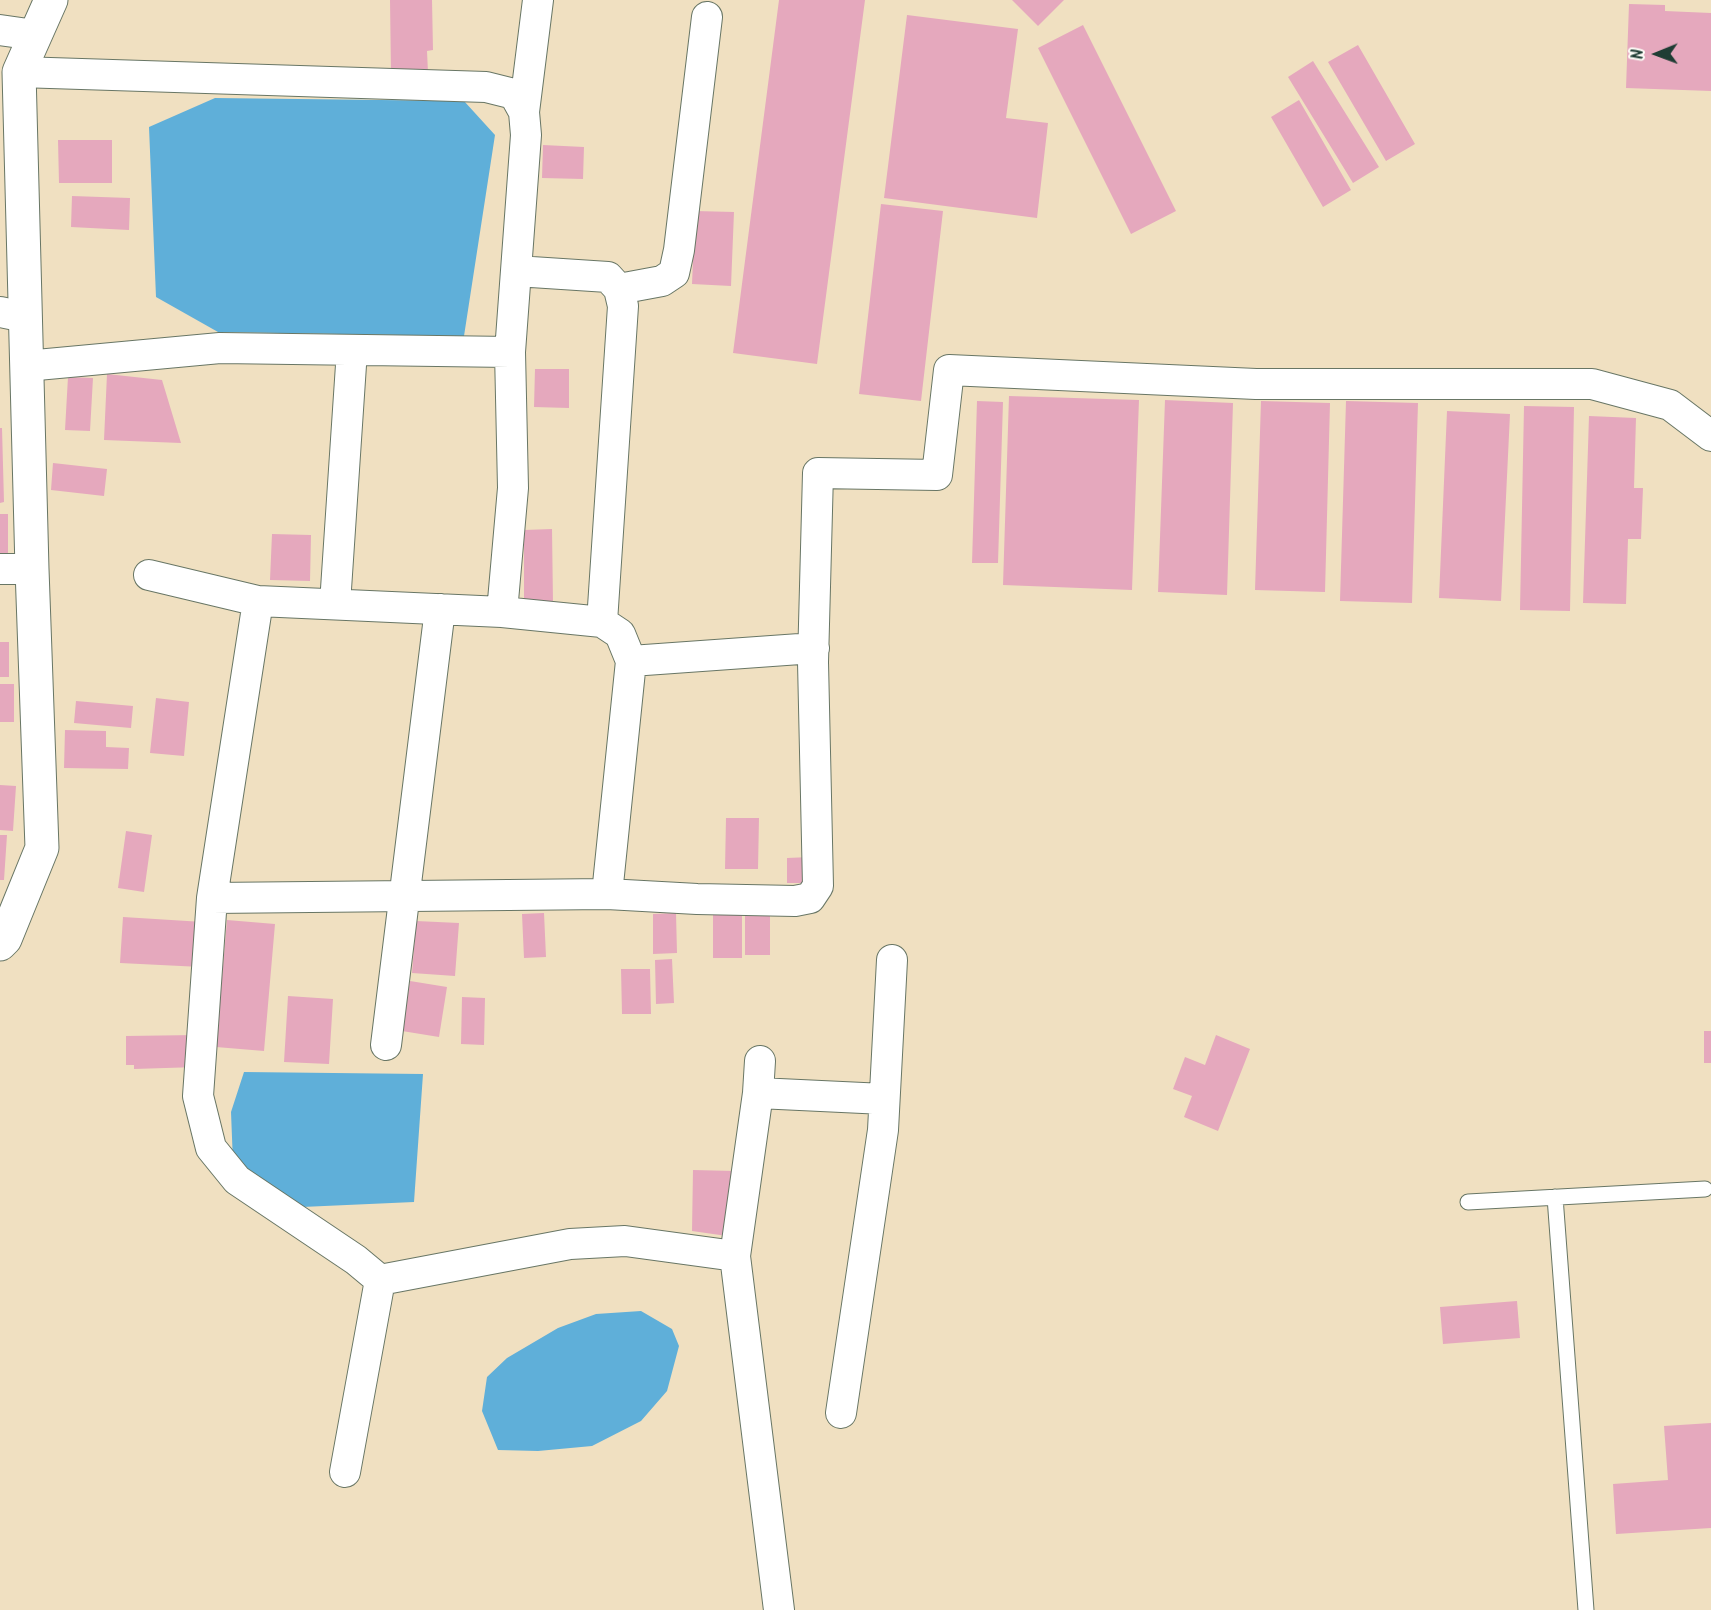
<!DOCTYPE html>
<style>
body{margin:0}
#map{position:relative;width:1711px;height:1610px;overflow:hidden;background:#f0e0c1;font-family:Kalam,sans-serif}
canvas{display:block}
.north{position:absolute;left:1627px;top:24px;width:60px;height:60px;-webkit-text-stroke:4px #fdfcf7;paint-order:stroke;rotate:269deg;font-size:16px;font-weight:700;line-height:24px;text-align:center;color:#1f3d34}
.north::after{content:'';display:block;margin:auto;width:21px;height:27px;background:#1f3d34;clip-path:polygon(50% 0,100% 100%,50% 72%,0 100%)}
</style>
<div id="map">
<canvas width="1711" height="1610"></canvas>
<div class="north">N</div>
</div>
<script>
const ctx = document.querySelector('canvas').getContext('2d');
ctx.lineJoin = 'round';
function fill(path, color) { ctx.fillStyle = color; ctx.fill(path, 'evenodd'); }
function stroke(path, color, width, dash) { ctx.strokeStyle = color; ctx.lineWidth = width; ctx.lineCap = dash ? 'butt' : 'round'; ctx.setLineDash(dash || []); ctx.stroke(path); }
const water = new Path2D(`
 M215,98L464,101L495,135L464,336L218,332L156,297L149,127Z
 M244,1072L423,1074L414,1202L302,1207L233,1163L231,1112Z
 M641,1311L672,1329L679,1346L667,1391L641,1421L592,1446L538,1451L498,1450L482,1411L487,1377L507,1358L558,1328L596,1314Z`);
const building = new Path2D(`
 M390,0H432L433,50L427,51L428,73L391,74Z
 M779,0H865L817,364L733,353Z
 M1012,0H1064L1038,26Z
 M1629,4L1665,5V11L1711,13V91L1626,88Z
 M907,15L1018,29L1006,118L1048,123L1037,218L884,198Z
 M1083,25L1176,211L1131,234L1038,48Z
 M1358,45L1415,144L1386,161L1328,62Z
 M1313,61L1379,167L1353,183L1288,77Z
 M1299,100L1351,190L1323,207L1271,117Z
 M58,140H112V183H59Z
 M543,145L584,147L583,179L542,178Z
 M72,196L130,198L129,230L71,227Z
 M881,204L943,211L921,401L859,394Z
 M695,211L734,212L731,286L692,284Z
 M535,369H569V408L534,407Z
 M107,374L162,380L181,443L104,440Z
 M68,377L93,378L90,431L65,430Z
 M1009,396L1139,400L1132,590L1003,585Z
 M1165,400L1233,403L1227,595L1158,592Z
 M977,401L1003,402L998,563H972Z
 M1261,401L1330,403L1325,592L1255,590Z
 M1346,401L1418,403L1412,603L1340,601Z
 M1524,406L1574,407L1570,611L1520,610Z
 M1447,411L1510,414L1501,601L1439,598Z
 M1589,416L1636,418L1634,488H1643L1641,539H1628L1626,604L1583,603Z
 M0,428H2L4,502L0,503Z
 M53,463L107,469L104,496L51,490Z
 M0,514H8V559H0Z
 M552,529L553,603L524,604V530Z
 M272,534L311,535L310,581L270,580Z
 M0,642H9V677H0Z
 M0,684H14V722H0Z
 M156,698L189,702L184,756L150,753Z
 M76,701L133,706L131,728L74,723Z
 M65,730L106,731V747L129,748L128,769L64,768Z
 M0,785L16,786L13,831L0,830Z
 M726,818H759L758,869H725Z
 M126,831L152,835L144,892L118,888Z
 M0,835H7L4,880H0Z
 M810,857L811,883H787V858Z
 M745,912H770V955H745Z
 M544,913L546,957L524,958L522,914Z
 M676,913L677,953L653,954V914Z
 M742,913V958H713V914Z
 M123,917L203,922L201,967L120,963Z
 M227,920L275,924L264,1051L216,1047Z
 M416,921L459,923L455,976L412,973Z
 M672,959L674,1003L656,1004L655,960Z
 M621,969H650L651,1014H622Z
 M410,981L447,987L439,1037L402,1031Z
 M288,996L333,999L329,1064L284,1062Z
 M462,997L485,998L484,1045L461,1044Z
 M1704,1031H1711V1063H1704Z
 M196,1035L197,1067L134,1069V1065H126V1036Z
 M1216,1035L1250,1049L1218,1131L1184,1117L1192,1096L1173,1089L1185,1057L1205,1065Z
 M693,1170L735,1171L727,1236L692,1231Z
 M1517,1301L1520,1338L1443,1344L1440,1307Z
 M1711,1423V1528L1616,1534L1613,1484L1668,1480L1664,1426Z`);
const service = new Path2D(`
 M1555,1197L1586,1610
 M1468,1202L1705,1189`);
const minor = new Path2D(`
 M0,30L35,35
 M19,72L486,87L514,94L524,112L526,135L510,352L513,488L502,612L602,622L620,634L631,661
 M524,112L538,0
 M516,271L608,277L619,289L623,306L602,622
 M619,289L662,281L674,273L679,250L707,17
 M0,312L25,317
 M26,366L220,348L510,352
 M0,569H32
 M149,575L258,601L502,612
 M335,604L352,350
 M607,894L631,661L814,648
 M212,898L258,601
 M386,1045L440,609
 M758,1093L884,1099
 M735,1256L758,1093L760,1061
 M841,1413L883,1130L892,960
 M345,1472L380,1280
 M779,1610L735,1256L625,1241L570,1244L380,1280L356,1260L237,1180L211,1148L198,1096L212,898L607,894L697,899L795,901L810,898L818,886L813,662L818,473L937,475L949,370L1256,384H1592L1670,405L1711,436`);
const tertiary = new Path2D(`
 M0,944L5,939L42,848L32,569L19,72L51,0`);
fill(water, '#5fafd9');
fill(building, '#e5a8bd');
stroke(service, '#687665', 17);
stroke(minor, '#687665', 32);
stroke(tertiary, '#687665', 35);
stroke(service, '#fff', 15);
stroke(minor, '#fff', 30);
stroke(tertiary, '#fff', 33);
</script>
